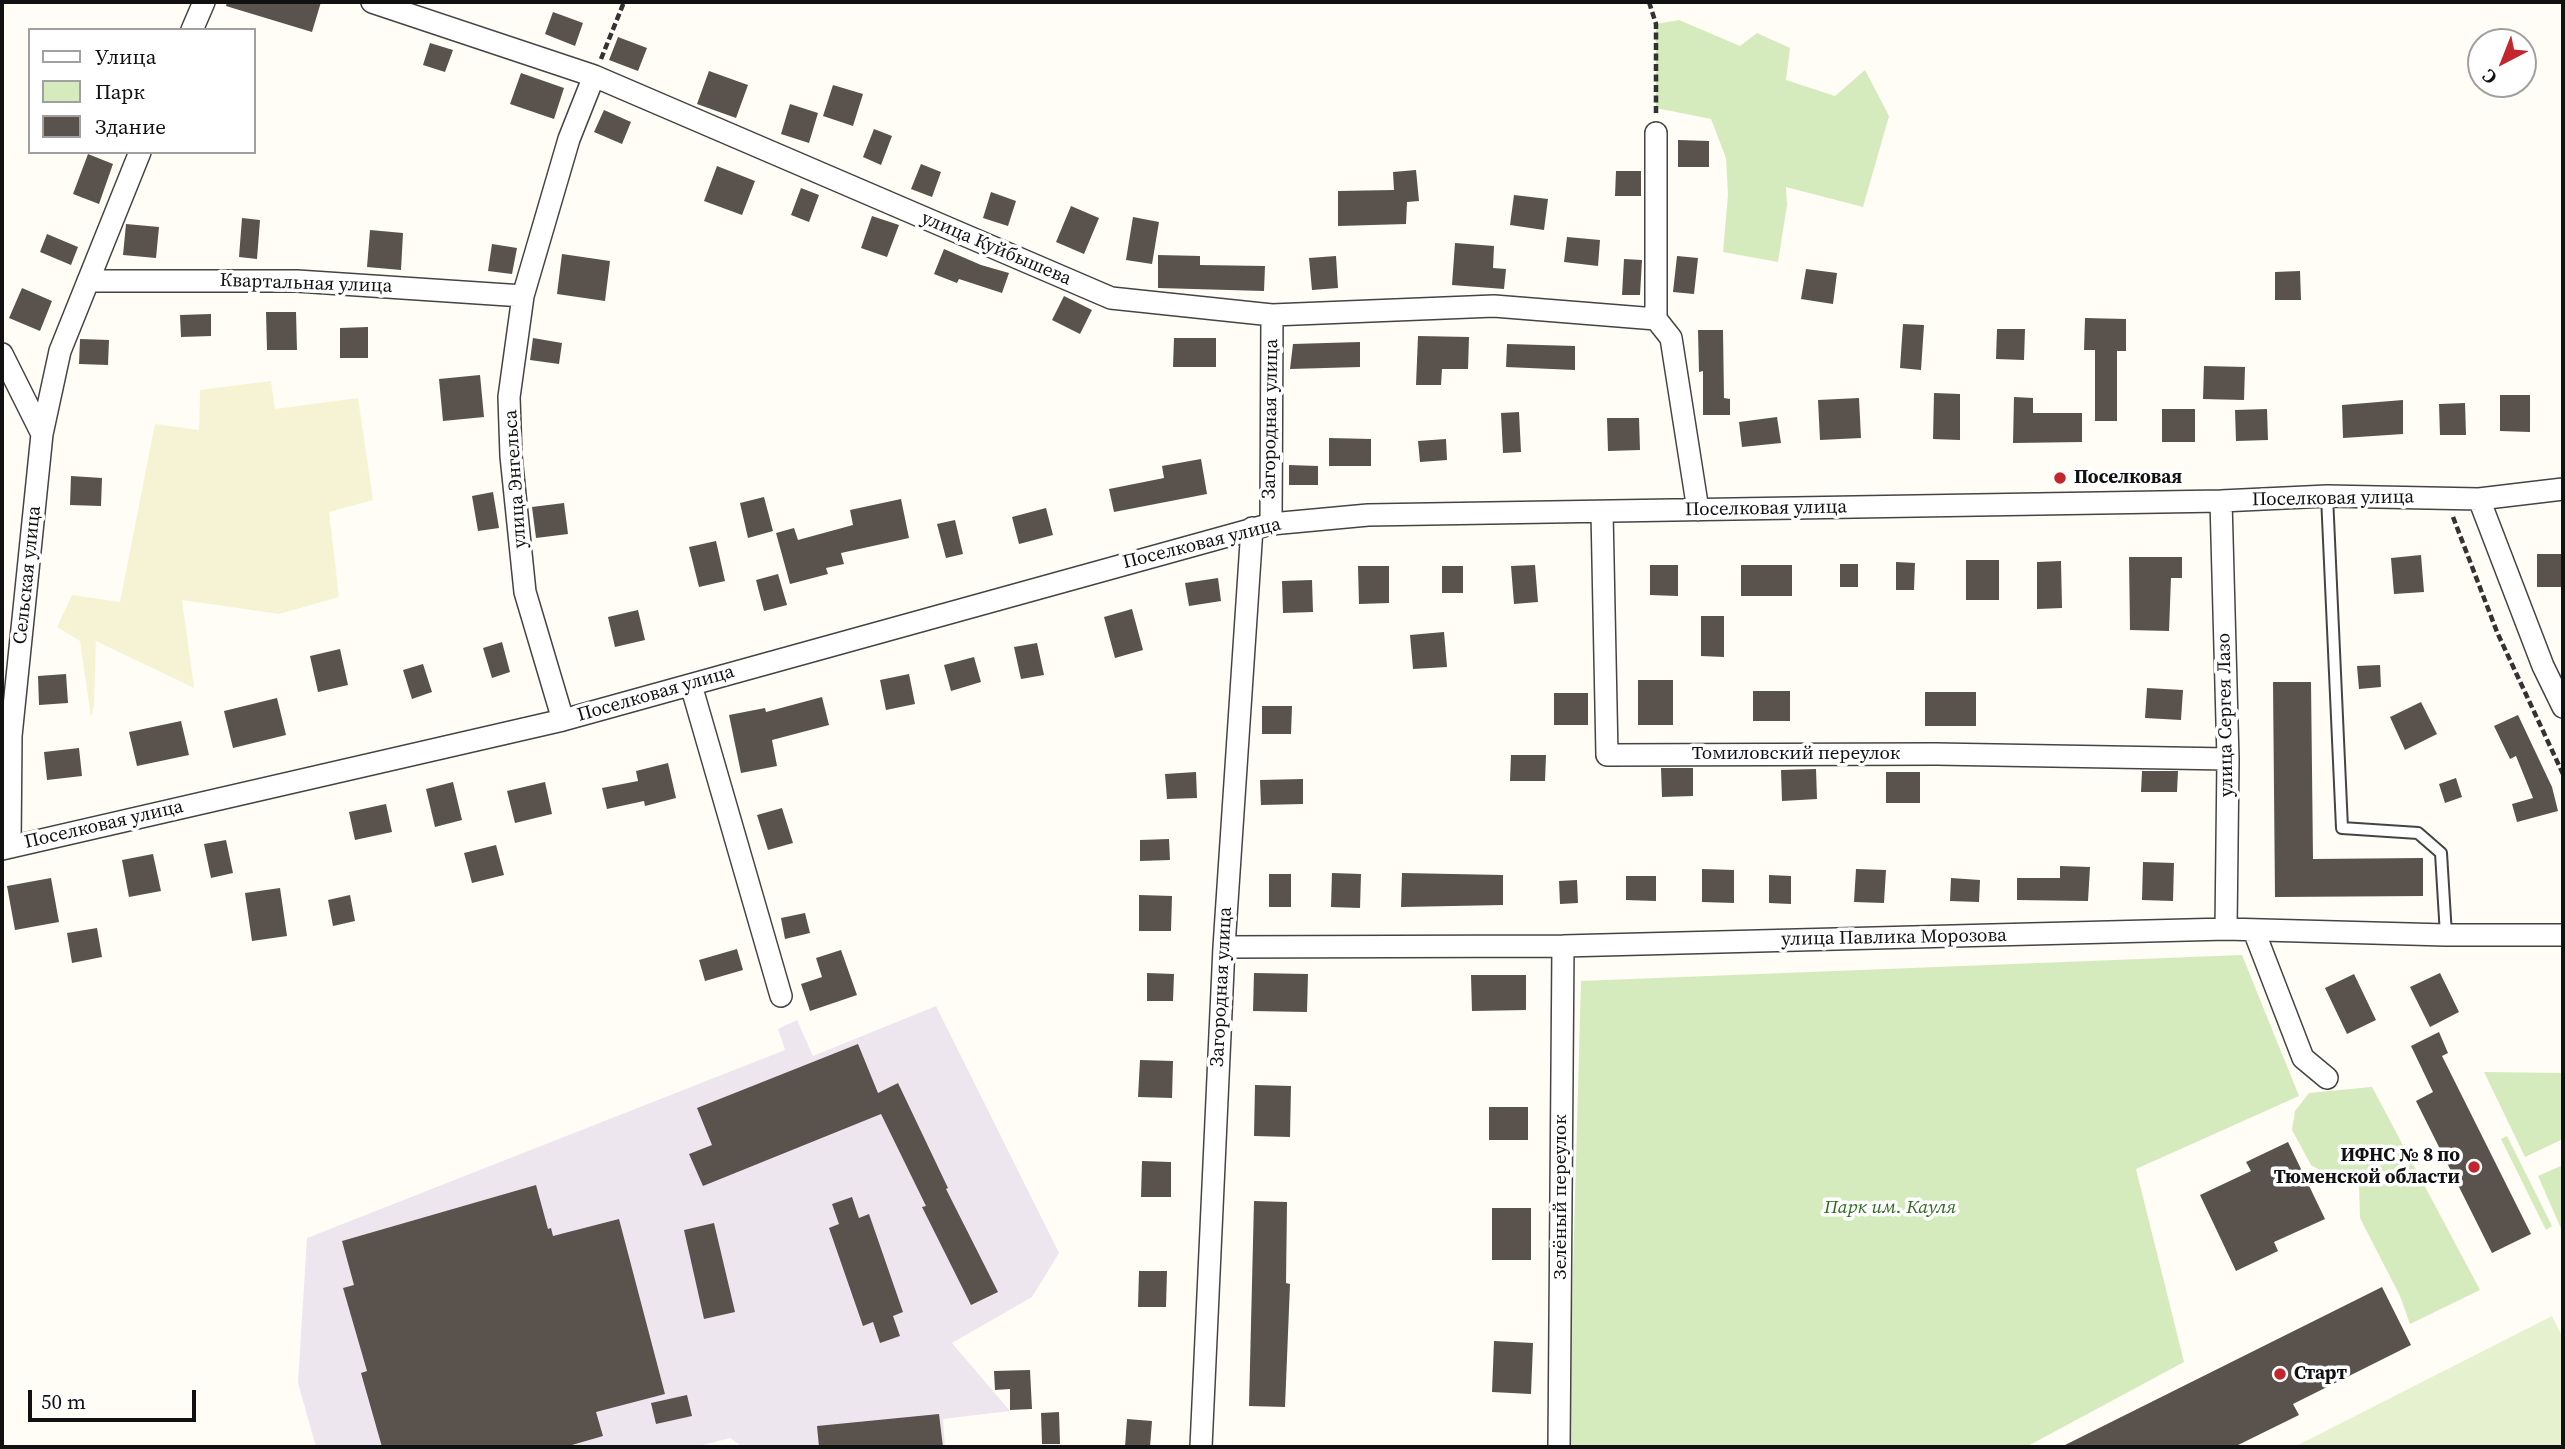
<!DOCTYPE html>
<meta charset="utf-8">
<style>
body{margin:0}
#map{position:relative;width:2565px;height:1449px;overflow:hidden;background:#fffdf5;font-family:"Source Serif 4",serif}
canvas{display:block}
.frame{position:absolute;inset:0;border:4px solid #111;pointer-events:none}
.legend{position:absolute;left:28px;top:28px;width:228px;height:126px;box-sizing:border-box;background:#fff;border:2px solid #a0a0a0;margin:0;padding:9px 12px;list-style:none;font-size:21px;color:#111}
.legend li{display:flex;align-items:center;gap:14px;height:35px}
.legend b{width:35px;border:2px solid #a0a0a0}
.north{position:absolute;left:2467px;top:28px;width:70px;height:70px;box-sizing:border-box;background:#fff;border:2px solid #a0a0a0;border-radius:50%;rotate:222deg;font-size:19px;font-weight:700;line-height:28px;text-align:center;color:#111}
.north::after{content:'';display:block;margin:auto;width:24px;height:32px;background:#c4262e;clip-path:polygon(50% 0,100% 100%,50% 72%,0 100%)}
.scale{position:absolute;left:28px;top:1390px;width:168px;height:32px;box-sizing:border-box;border:4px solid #111;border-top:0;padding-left:9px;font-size:21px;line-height:24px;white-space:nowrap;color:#111;-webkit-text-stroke:5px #fff;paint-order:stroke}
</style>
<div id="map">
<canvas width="2565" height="1449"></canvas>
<div class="frame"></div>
<ul class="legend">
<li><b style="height:9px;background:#fff"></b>Улица</li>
<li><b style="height:19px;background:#d5ebbd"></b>Парк</li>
<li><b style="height:19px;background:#5a524d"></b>Здание</li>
</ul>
<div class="north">С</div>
<div class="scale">50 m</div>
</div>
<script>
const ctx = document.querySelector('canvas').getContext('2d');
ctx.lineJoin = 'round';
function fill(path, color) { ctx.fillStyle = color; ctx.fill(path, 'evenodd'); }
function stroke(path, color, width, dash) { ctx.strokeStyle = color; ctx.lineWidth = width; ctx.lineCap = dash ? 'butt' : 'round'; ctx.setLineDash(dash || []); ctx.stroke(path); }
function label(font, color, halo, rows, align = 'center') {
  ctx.font = font + ' "Source Serif 4",serif'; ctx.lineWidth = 7; ctx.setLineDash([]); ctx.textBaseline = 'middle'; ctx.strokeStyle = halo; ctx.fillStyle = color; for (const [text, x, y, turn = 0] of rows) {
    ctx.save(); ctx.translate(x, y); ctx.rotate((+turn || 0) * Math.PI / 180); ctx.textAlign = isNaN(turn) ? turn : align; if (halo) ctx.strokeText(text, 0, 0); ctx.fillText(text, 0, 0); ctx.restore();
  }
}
const industrial = new Path2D(`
 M936,1006L1059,1253L1032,1297L952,1343L1010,1411L943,1419L945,1447H743L730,1438L695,1447H316L298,1383L307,1238L785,1050L778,1029L797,1020L813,1056Z`);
const farmland = new Path2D(`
 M271,381L275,409L358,398L373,500L329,512L339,597L279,614L182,600L194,688L96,641L94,706L91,717L80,641L57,627L72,595L120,602L155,424L199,430L200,390Z`);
const green = new Path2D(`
 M1679,20L1740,46L1757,33L1790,48L1786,80L1835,96L1865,70L1889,116L1863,207L1786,187L1787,205L1778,262L1723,252L1728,195L1726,158L1711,119L1656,108V24Z
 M2242,955L2299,1096L2136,1169L2184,1362L2026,1447H1568L1581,981Z
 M2484,1072L2563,1073V1139L2525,1157Z
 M2372,1087L2480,1290L2410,1324L2400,1296L2360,1218L2359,1182L2335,1179L2311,1165L2292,1130L2295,1111L2309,1093Z
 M2507,1136L2552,1226L2546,1230L2501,1139Z
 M2563,1165V1233L2538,1176Z`);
const pitch = new Path2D(`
 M2552,1316L2563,1338V1447H2294Z`);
const building = new Path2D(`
 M227,2H321L312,32L226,6Z
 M553,12L583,23L575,46L545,34Z
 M618,37L647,48L638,71L609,60Z
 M430,43L453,50L445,72L423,65Z
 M709,71L748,85L736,118L697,104Z
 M521,73L564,88L554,119L510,104Z
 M833,85L863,94L853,126L823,116Z
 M790,104L818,113L809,143L781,134Z
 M604,110L631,122L622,144L594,132Z
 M874,129L892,136L881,165L863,157Z
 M1678,140L1709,141V167H1678Z
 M88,154L113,164L99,204L73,194Z
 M921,164L941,172L932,197L911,189Z
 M717,166L755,181L742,215L704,201Z
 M1416,170L1419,201L1407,202L1406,224L1338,226V191L1394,190L1393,172Z
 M1616,171H1641V196H1615Z
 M801,188L819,195L809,222L791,215Z
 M991,192L1016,201L1008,226L983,218Z
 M1514,195L1548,199L1544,230L1510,225Z
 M1071,206L1099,218L1084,254L1056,242Z
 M872,216L899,225L887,257L861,248Z
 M1133,217L1159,222L1152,264L1126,260Z
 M242,218L260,220L257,259L239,257Z
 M126,224L159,227L156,258L123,255Z
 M370,230L403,233L401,270L367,267Z
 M47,234L78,247L71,265L40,252Z
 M1567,237L1600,240L1598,266L1564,262Z
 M1455,243L1494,246L1493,268L1506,269L1504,289L1452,285Z
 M492,244L517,248L512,274L488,271Z
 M944,249L981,265L1009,273L1002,293L959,279L957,283L934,274Z
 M562,254L610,261L605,301L557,294Z
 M1158,255L1200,256V265L1265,266L1264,291L1158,288Z
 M1336,256L1338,288L1312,290L1309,258Z
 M1677,256L1698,258L1694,294L1673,292Z
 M1624,259L1642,260L1640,295H1622Z
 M1806,269L1837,273L1833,304L1801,299Z
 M2300,271L2301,300H2275V272Z
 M22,288L52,301L40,331L9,318Z
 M1064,296L1092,310L1080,334L1052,320Z
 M266,312H296L297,350H267Z
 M211,314V336L181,337L180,315Z
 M2085,318L2126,319V351H2117V421H2095V350H2084Z
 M1903,324L1924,325L1921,370L1900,368Z
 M368,327V358H340V328Z
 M1997,329H2025L2024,360L1996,359Z
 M1698,330H1723L1724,398L1730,399V415H1703V371L1699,372Z
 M1418,336L1469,337L1468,369H1442L1441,385H1416Z
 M533,338L562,343L559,364L530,360Z
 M1174,338H1216V367H1173Z
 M80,339L109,340L108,365L79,364Z
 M1360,342V367L1290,369L1293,344Z
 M1507,344L1575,346V370L1506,367Z
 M2204,366L2245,367L2244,400L2203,399Z
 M480,375L484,417L443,421L439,379Z
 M1934,393L1960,394V440L1933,439Z
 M2500,395H2530V432L2500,431Z
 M2014,397L2033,398V413H2082V442L2013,443Z
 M1859,398L1861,438L1820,440L1818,400Z
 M2403,400V434L2343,438L2342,405Z
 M2465,403L2466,435H2440L2439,404Z
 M2162,409H2195V442H2162Z
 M2267,409L2268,440L2236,441L2235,410Z
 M1519,412L1521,452L1503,453L1501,413Z
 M1777,417L1781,443L1742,447L1739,422Z
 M1607,418H1639L1640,450L1608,451Z
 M1329,438L1371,439V466H1329Z
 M1446,439L1447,460L1420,462L1418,441Z
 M1201,459L1207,494L1114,512L1109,489L1164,478L1162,466Z
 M1289,465L1318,466V485H1289Z
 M71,476L102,478L101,506L70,505Z
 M493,492L499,528L478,531L472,496Z
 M764,497L773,531L748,538L740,503Z
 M901,499L909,538L841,553L844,564L826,568L828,574L790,584L776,533L794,528L798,540L853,525L850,510Z
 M564,503L568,534L536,538L532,507Z
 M1046,508L1053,535L1019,544L1012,517Z
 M955,520L963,554L946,558L937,524Z
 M716,541L725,581L699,587L689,547Z
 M2537,554H2563V587H2537Z
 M2421,555L2424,592L2394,594L2391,558Z
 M2129,557H2182V578H2171L2169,631L2130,630Z
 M1966,560H1999V600H1966Z
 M2061,561L2062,608L2037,609V562Z
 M1896,562L1915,563L1914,590H1896Z
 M1840,564H1858V587H1840Z
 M1535,565L1538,602L1514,604L1511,566Z
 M1650,565H1678V596L1650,595Z
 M1741,565H1792V596H1741Z
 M1358,566H1389V603L1359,604Z
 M1442,566H1463V593H1442Z
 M778,574L787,605L764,611L756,580Z
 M1218,578L1221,601L1189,606L1185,583Z
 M1312,580L1313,612L1283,613L1282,581Z
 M1132,609L1143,650L1115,658L1104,617Z
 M638,610L645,640L615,647L608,617Z
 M1701,616H1724V657L1701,656Z
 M1444,632L1447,667L1413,669L1410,635Z
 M502,642L510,672L492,678L483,648Z
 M1037,643L1044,675L1021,679L1014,647Z
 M340,649L348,685L318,692L310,656Z
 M974,657L981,682L951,691L944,665Z
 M423,664L432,692L412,699L403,670Z
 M2380,665L2381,687L2359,689L2357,666Z
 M66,674L68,703L39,705L38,676Z
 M909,674L915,704L886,710L880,680Z
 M1638,680H1673V725H1638Z
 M2273,682H2311L2313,859L2423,858V896L2275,897Z
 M2147,688L2183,690L2181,720L2145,718Z
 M1753,691H1790V721H1753Z
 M1925,692H1976V726H1925Z
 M1554,693H1588V725H1554Z
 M822,697L829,725L772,740L777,766L741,773L729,715L765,708L766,712Z
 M277,698L286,735L233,748L224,711Z
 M2421,702L2437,734L2405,750L2390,717Z
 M1262,706H1292L1291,734H1262Z
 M2518,715L2552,787L2558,811L2517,822L2512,804L2533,798L2516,756L2510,759L2494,726Z
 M181,721L189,755L137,766L129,732Z
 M79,748L82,776L47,780L44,752Z
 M1511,755H1546L1545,781H1510Z
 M668,763L676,798L645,806L644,801L607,809L602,788L638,781L636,771Z
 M1661,768H1693V796L1662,797Z
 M1816,769L1817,799L1782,801L1781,770Z
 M2142,771H2178L2177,792H2141Z
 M1196,772L1197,798L1167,799L1165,774Z
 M1886,772H1920V803H1886Z
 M2456,778L2462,797L2445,803L2439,784Z
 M1303,779V804L1261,805L1260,780Z
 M453,782L462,820L435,827L426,789Z
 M545,782L552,814L515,823L507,791Z
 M386,804L392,832L355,840L349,812Z
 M782,808L793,843L768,850L757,815Z
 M1169,839L1170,860L1140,861V840Z
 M226,840L233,873L211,878L204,844Z
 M496,845L504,875L472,883L464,853Z
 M153,854L161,891L129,897L122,860Z
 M2143,862L2174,863L2173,901L2142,900Z
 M2060,866L2090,867L2088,901L2017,900V878H2060Z
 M1702,869L1734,870V903L1702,902Z
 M1856,869L1886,870L1884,903L1854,902Z
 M1332,873L1361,874L1360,908L1331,907Z
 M1402,873L1503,875V905L1401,907Z
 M1269,874H1291V907H1269Z
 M1769,875L1791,876V904L1769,903Z
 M1626,876H1656V901L1626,900Z
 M51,878L59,922L15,930L7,886Z
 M1951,878L1980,880L1979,902L1950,901Z
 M1577,880L1578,903L1560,904L1559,881Z
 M280,888L287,936L252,941L245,893Z
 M350,895L355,921L333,926L328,900Z
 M1139,895L1172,896L1171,931H1139Z
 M805,913L810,933L785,939L781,918Z
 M97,928L102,957L72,963L67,933Z
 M737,949L743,970L705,981L699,960Z
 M841,950L857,995L810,1011L801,984L822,977L816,958Z
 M1147,973L1174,974L1173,1001H1147Z
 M1254,973L1308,974L1307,1012L1253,1011Z
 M2440,973L2459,1012L2430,1027L2410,987Z
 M2354,974L2376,1020L2347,1034L2325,988Z
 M1471,975H1526V1010L1472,1011Z
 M2439,1032L2448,1053L2442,1056L2531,1234L2492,1253L2416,1101L2433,1092L2411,1046Z
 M858,1044L878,1093L898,1083L948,1188L946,1189L998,1292L971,1305L922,1207L926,1206L881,1114L703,1186L689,1154L712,1145L697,1108Z
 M1140,1060L1173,1061L1172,1098L1138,1097Z
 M1255,1085L1291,1086L1290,1137L1254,1136Z
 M1489,1107H1528V1140H1489Z
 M2288,1142L2325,1219L2274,1242L2278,1251L2236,1271L2200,1195L2251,1171L2246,1162Z
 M1142,1161L1171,1162V1197H1141Z
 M536,1185L548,1229L551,1228L553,1236L619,1219L665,1394L596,1412L603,1436L565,1447H382L361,1373L367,1371L343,1288L354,1285L342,1241Z
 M852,1197L859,1218L869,1214L903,1312L893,1316L900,1336L880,1343L873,1322L863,1326L829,1228L839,1224L832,1204Z
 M1254,1201L1287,1202L1286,1283L1290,1284L1285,1407L1249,1406Z
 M1492,1208H1531V1260H1492Z
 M714,1223L735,1312L704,1319L684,1230Z
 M1139,1271H1167L1166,1307H1138Z
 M2382,1287L2411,1345L2293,1404L2299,1415L2234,1447H2061Z
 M1494,1341L1533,1343L1531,1394L1492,1392Z
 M1030,1370L1032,1409L1010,1410V1389L995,1390L994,1371Z
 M687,1395L692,1416L656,1424L651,1403Z
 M1059,1412L1060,1444H1042L1041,1413Z
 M939,1414L943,1447H819L817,1426Z
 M1127,1419L1152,1421L1150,1447H1125Z`);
const path = new Path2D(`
 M1649,2L1656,24V115
 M601,59L624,2
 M2453,517L2497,632L2563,774`);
const lane = new Path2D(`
 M2327,496L2342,828L2418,833L2441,853L2446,935`);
const street = new Path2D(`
 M372,2L594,76L1111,298L1272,315L1494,306L1656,319
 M192,30L204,2
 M1656,133V319L1671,338L1698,510
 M88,281H297L523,296
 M2,354L42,434L11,736L10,847
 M42,434L60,351L140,152
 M2479,499L2543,666L2563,707
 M2221,501L2228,759L2226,929
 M1602,512L1607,755L1936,754L2228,759
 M1271,524L1272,315
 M691,685L781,996
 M563,720L525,592L511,456L509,397L523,296L569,139L594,76
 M2,849L563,720L1271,524L1368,515L2221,501L2327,496L2479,499L2563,489
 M2254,931L2303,1058L2327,1078
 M1224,947L1563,946L2226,929L2446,935H2563
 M1201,1447L1224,947L1252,528
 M1559,1447L1563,946`);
const markers = [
 [2060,478,7,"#c4262e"],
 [2474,1167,7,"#c4262e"],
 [2280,1374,7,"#c4262e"]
];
const streetNames = [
 ["улица Куйбышева",996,249,23],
 ["Квартальная улица",306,284,2],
 ["Загородная улица",1271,419,-89],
 ["улица Энгельса",516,479,-94],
 ["Поселковая улица",2333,499,-1],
 ["Поселковая улица",1766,509,-1],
 ["Поселковая улица",1202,544,-14],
 ["Сельская улица",28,575,-84],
 ["Поселковая улица",656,694,-16],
 ["улица Сергея Лазо",2226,715,-91],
 ["Томиловский переулок",1796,754],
 ["Поселковая улица",104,825,-13],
 ["улица Павлика Морозова",1894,938,-1],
 ["Загородная улица",1222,987,-87],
 ["Зелёный переулок",1561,1197,-90]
];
const poiNames = [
 ["Поселковая",2074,478],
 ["ИФНС № 8 по",2460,1156,"right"],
 ["Тюменской области",2460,1178,"right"],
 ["Старт",2294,1374]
];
const parkNames = [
 ["Парк им. Кауля",1890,1208]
];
fill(industrial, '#eee6ef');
fill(farmland, '#f6f3d4');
fill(green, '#d5ebbd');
fill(pitch, '#e6f2cf');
fill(building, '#5a524d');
stroke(lane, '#444', 14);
stroke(street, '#444', 24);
stroke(path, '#333', 4.5, [7, 3.5]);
stroke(lane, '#fff', 10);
stroke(street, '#fff', 21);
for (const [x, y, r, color] of markers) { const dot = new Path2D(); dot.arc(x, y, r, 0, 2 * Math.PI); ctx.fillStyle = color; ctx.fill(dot); stroke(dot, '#fff', 2.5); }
label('19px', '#111', '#fff', streetNames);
label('bold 19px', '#111', '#fff', poiNames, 'left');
label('italic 19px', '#2f6b1f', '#fff', parkNames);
</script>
